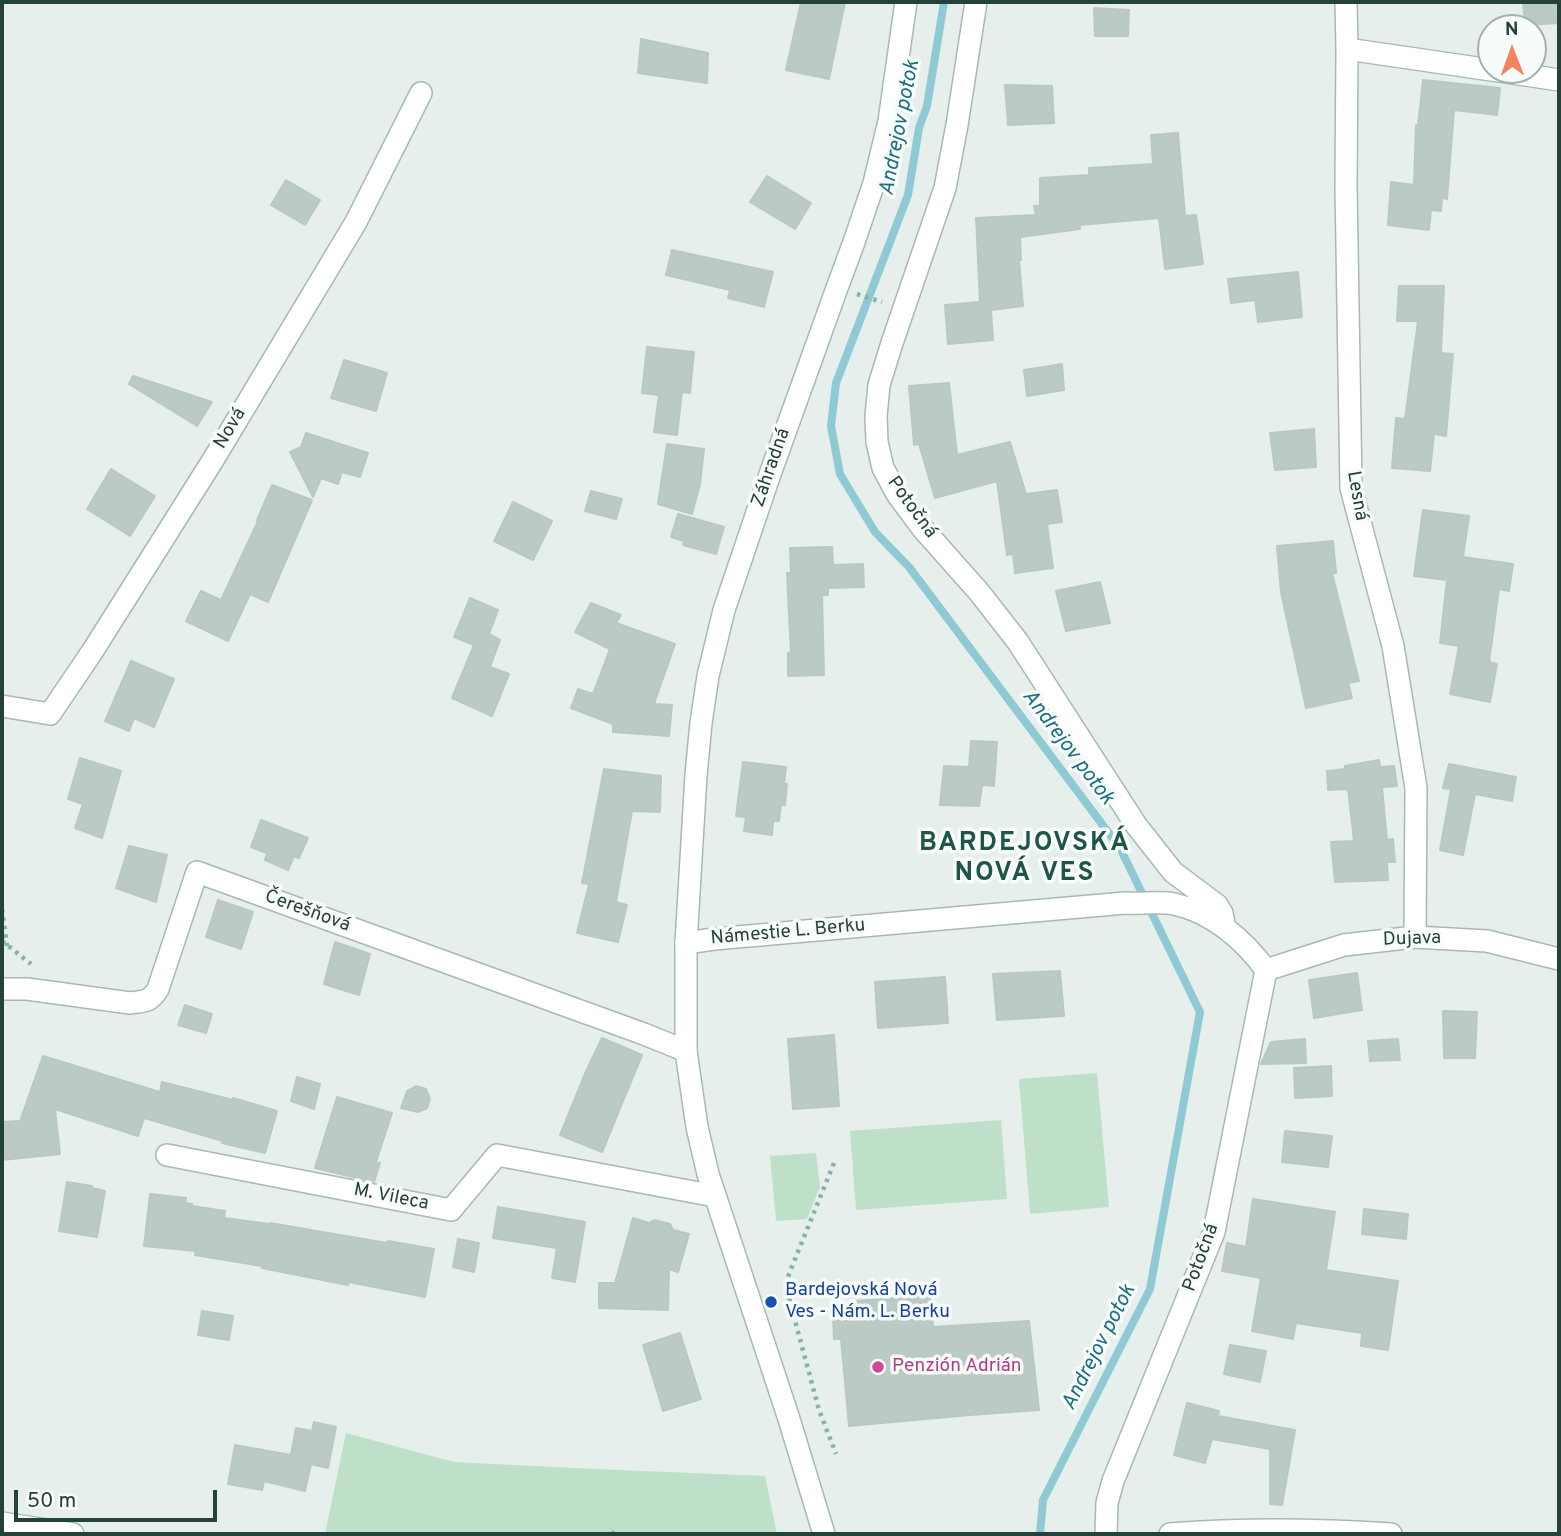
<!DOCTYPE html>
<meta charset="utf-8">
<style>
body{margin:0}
#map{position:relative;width:1561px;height:1536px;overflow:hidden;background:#e6efeb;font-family:Overpass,sans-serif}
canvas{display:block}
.frame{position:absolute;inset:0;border:4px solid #24423a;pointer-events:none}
.north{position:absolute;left:1477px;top:14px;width:70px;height:70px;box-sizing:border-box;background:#f7fbf9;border:2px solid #a3b1ad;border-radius:50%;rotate:359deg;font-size:19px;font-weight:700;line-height:28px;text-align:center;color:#24423a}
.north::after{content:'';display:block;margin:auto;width:24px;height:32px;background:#f4845f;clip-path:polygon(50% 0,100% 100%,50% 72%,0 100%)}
.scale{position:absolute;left:14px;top:1490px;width:203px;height:32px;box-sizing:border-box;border:4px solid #24423a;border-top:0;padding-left:9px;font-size:21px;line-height:24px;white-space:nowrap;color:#24423a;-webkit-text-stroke:5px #f7fbf9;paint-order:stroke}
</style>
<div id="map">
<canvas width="1561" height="1536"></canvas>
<div class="frame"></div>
<div class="north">N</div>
<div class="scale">50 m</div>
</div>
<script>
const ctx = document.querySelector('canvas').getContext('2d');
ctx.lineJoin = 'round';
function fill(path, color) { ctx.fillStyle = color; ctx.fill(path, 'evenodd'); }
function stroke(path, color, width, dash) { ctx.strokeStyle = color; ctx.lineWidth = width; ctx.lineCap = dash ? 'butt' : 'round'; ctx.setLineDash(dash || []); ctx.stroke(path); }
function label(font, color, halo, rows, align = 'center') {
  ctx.font = font + ' Overpass,sans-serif'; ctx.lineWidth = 7; ctx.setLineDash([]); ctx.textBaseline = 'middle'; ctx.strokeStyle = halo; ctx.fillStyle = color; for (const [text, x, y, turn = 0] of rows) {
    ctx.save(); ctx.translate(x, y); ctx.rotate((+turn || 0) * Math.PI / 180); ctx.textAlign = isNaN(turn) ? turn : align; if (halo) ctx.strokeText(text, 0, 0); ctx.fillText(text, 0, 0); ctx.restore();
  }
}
const green = new Path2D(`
 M1097,1073L1109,1207L1030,1214L1019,1079Z
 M1001,1120L1007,1199L856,1210L850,1131Z
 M816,1153L820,1187L807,1219L776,1221L770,1156Z
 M346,1433L454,1462L595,1469L765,1476L777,1534H325Z`);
const stream = new Path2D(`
 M944,2L927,106L919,128L908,195L836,383L831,426L840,474L875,532L909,567L1120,848L1200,1012L1150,1289L1043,1500L1040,1534`);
const building = new Path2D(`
 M801,2H845L829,79L786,70Z
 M1523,2H1559V23L1525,25Z
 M1094,8L1129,10L1128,36H1095Z
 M641,39L708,53L707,83L638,73Z
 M1423,80L1500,88L1497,115L1454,110L1447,199L1442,198L1441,211L1431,210L1429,230L1388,225L1391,182L1414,185L1416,125H1418Z
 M1005,85L1052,86L1054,123L1008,125Z
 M1178,133L1185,216L1196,215L1203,264L1165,269L1159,218L1080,225V229L1020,237L1021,260H1019L1023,306L991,310L993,340L948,344L945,305L980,302L976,218L1036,215L1034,206H1040V178L1089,175V168L1153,164L1151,135Z
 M767,176L811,203L795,229L750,202Z
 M286,180L320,200L305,225L271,205Z
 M672,250L773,272L764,307L728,298L730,290L666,275Z
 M1298,272L1302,317L1258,322L1255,300L1231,303L1228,279Z
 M1399,286H1444L1441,353L1453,354L1446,436L1434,434L1430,471L1392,468L1396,418L1405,419L1418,321H1397Z
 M647,347L694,352L690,393L682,392L677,435L654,432L659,395L642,393Z
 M344,360L387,373L376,411L331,398Z
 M1062,364L1064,390L1027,396L1024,370Z
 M133,376L212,402L197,426L129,384Z
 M949,383L957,455L1010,442L1026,494L1057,490L1062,522L1047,524L1053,568L1015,573L1013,554L1007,555L997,481L935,498L919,444L914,445L909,386Z
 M1314,429L1316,467L1275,470L1270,433Z
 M306,433L368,453L360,477L342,472L338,484L321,478L313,497L290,452L301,447Z
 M667,444L704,449L700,484L692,514L658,504Z
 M111,469L155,496L130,536L87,509Z
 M272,485L312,500L268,602L250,594L228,641L186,621L201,591L221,600L258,521L257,520Z
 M591,491L622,499L616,519L585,511Z
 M513,502L552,521L533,560L494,541Z
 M1423,510L1469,516L1463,557L1513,564L1509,591L1499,589L1489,662L1497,664L1490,702L1450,694L1459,646L1440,643L1447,580L1414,576Z
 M678,514L724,527L716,554L683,545L684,541L671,537Z
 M1333,541L1336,573H1332L1359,681L1348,683L1352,698L1306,708L1281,592L1277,546Z
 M832,547L833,565L863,564L864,587L828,588V595H822L824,675L788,676V653H791L787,573H791L790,548Z
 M1100,582L1110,623L1066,631L1056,591Z
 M470,598L498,610L489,634L500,640L490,667L509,674L492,716L452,698L474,645L454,637Z
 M591,603L621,615L616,623L675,644L654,704L672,705L669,736L613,732V724L571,708L578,689L593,694L610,649L575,632Z
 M131,661L174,679L154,727L134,718L129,731L105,721Z
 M971,741L997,742L994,786L982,785L979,806L940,805L944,766L969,767Z
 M80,758L121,771L102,838L75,828L83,804L68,799Z
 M1379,760L1380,767L1394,766L1397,786L1382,787L1387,840L1393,839L1395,862H1387L1388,880L1335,882L1331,842L1354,841L1348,789L1328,790L1327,771L1345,769V766Z
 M743,762L786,767L784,784H787L785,805L781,804L779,821H773L772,835L744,831L746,817L736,816Z
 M1449,764L1516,777L1512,801L1475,794L1463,855L1440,850L1451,789L1443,788Z
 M604,769L661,776L660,812L632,811L616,902L627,905L618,942L577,933L589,884L582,883Z
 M261,820L308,838L299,858L294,856L288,870L265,860L267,853L251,847Z
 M129,846L167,855L156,902L116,888Z
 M218,900L253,912L241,949L206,937Z
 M335,942L370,954L359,995L324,984Z
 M1060,971L1064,1016L997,1020L993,974Z
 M1357,973L1362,1010L1314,1018L1309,980Z
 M945,977L948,1023L878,1028L875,982Z
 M185,1005L212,1014L206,1033L178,1025Z
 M1443,1011L1477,1012L1475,1058H1444Z
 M834,1035L839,1106L793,1109L788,1039Z
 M602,1038L642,1055L602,1152L560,1135L587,1069Z
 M1305,1039L1306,1063L1261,1064L1271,1042Z
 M1398,1039L1400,1060L1370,1061L1368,1041Z
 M43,1056L160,1092L162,1082L233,1100V1098L277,1111L265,1153L222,1143L223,1141L144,1118L138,1136L55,1109L60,1154L2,1160V1122L20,1121Z
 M1331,1066L1332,1096L1295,1098L1294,1068Z
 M297,1077L320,1084L314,1109L291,1101Z
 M416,1086L426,1089L430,1099L427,1108L418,1112L401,1108L407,1091Z
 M337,1097L392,1113L376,1162L380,1163L374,1182L315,1168Z
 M1285,1131L1332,1136L1328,1167L1282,1162Z
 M67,1182L92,1186V1188L105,1191L97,1237L59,1231Z
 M150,1194L186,1198L185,1203L192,1204V1206L225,1211L224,1218L269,1224L270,1223L387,1243L388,1241L434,1249L425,1297L349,1282L348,1285L262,1268V1266L195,1255L196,1251L144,1246Z
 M1253,1199L1335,1212L1326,1270L1398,1281L1388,1350L1361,1346L1362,1333L1296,1323L1293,1339L1252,1331L1261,1278L1222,1271L1227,1243L1246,1247Z
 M498,1207L585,1222L575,1282L552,1278L557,1248L493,1238Z
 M1364,1209L1408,1214L1406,1239L1362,1234Z
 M633,1218L649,1223L654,1220L670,1224L673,1230L689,1234L678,1272L669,1269L668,1310L599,1308V1283H615Z
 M458,1239L479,1243L474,1272L453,1267Z
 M930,1295L933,1327L1029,1321L1039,1410L970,1415L849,1426L841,1339H834L833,1317L856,1315L855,1301Z
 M202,1311L233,1316L229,1340L198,1335Z
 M680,1333L701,1399L663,1411L643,1345Z
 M1230,1345L1266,1351L1260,1382L1224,1374Z
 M1187,1403L1219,1411L1218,1416L1295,1430L1282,1505L1270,1504V1449L1212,1439L1205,1463L1174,1455Z
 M314,1422L336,1427L328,1468L311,1464L305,1491L264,1481L262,1490L228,1484L235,1445L291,1455L296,1428L312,1431Z`);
const path = new Path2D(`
 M857,294L882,302
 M2,909L7,946
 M2,941L31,964
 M834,1163L789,1274L786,1287L819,1410L836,1454
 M612,1534L615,1531`);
const street = new Path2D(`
 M976,2L957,125L945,188L892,343L879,385L876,416L877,442L883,468L897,494L923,529L979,592L1018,642L1136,825L1173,872L1217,905L1222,913L1225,928
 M1346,2L1347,49L1346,186L1351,488L1393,646L1416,788L1415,937
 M1347,49L1491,70
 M1492,70L1559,80
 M2,706L50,714L92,652L213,460L356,222L421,93
 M686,943L714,939L1125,903C1141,904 1159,901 1174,904C1212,912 1244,940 1266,970
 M1266,970L1344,945L1415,937L1487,941L1559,959
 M2,989H27L130,1003C145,1001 150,1002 158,989L197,872L644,1034L686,1051
 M167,1155L451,1210L497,1155L715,1196
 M1106,1534L1107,1503L1113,1481L1214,1232L1266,970`);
const secondary = new Path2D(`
 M2,1523L73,1534
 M824,1534L789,1419L708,1174L697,1127L686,1051V943L696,775L701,723L708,676L724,610L769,477L837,288L854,242L874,183L889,121L906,2
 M1170,1534C1244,1528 1317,1529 1391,1534`);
const markers = [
 [771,1302,7,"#1a4fb4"],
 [878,1367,7,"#d1479c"]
];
const streetNames = [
 ["Nová",231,429,-59],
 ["Záhradná",772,468,-71],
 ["Lesná",1356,496,80],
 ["Potočná",911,508,54],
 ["Čerešňová",307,912,20],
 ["Námestie L. Berku",788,933,-5],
 ["Dujava",1412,940,-2],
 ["M. Vileca",391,1198,11],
 ["Potočná",1202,1258,-70]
];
const transitNames = [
 ["Bardejovská Nová",785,1291],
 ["Ves - Nám. L. Berku",785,1313]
];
const hotelNames = [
 ["Penzión Adrián",892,1367]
];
const waterNames = [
 ["Andrejov potok",901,128,-79],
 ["Andrejov potok",1067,748,53],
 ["Andrejov potok",1100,1348,-63]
];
const districtNames = [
 ["BARDEJOVSKÁ",1025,845],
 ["NOVÁ VES",1025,875]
];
fill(green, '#bfe0c8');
stroke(stream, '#8ec9d4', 8);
fill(building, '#bbcac4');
stroke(building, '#b8c9c2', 2);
stroke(street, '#a8b8b2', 24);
stroke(secondary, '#a4bbb3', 24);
stroke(path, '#86b3a5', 4.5, [3.5, 5]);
stroke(street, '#fff', 21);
stroke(secondary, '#fff', 21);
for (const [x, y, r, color] of markers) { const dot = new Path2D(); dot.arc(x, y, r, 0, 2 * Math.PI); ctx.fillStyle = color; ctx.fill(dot); stroke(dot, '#f7fbf9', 2.5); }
label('19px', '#24423a', '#f7fbf9', streetNames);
label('19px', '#164399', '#f7fbf9', transitNames, 'left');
label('19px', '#b23c85', '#f7fbf9', hotelNames, 'left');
label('italic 21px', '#1c6f80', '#f7fbf9', waterNames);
ctx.letterSpacing = '2px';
label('bold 26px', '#1f5548', '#f7fbf9', districtNames);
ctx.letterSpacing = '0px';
</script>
